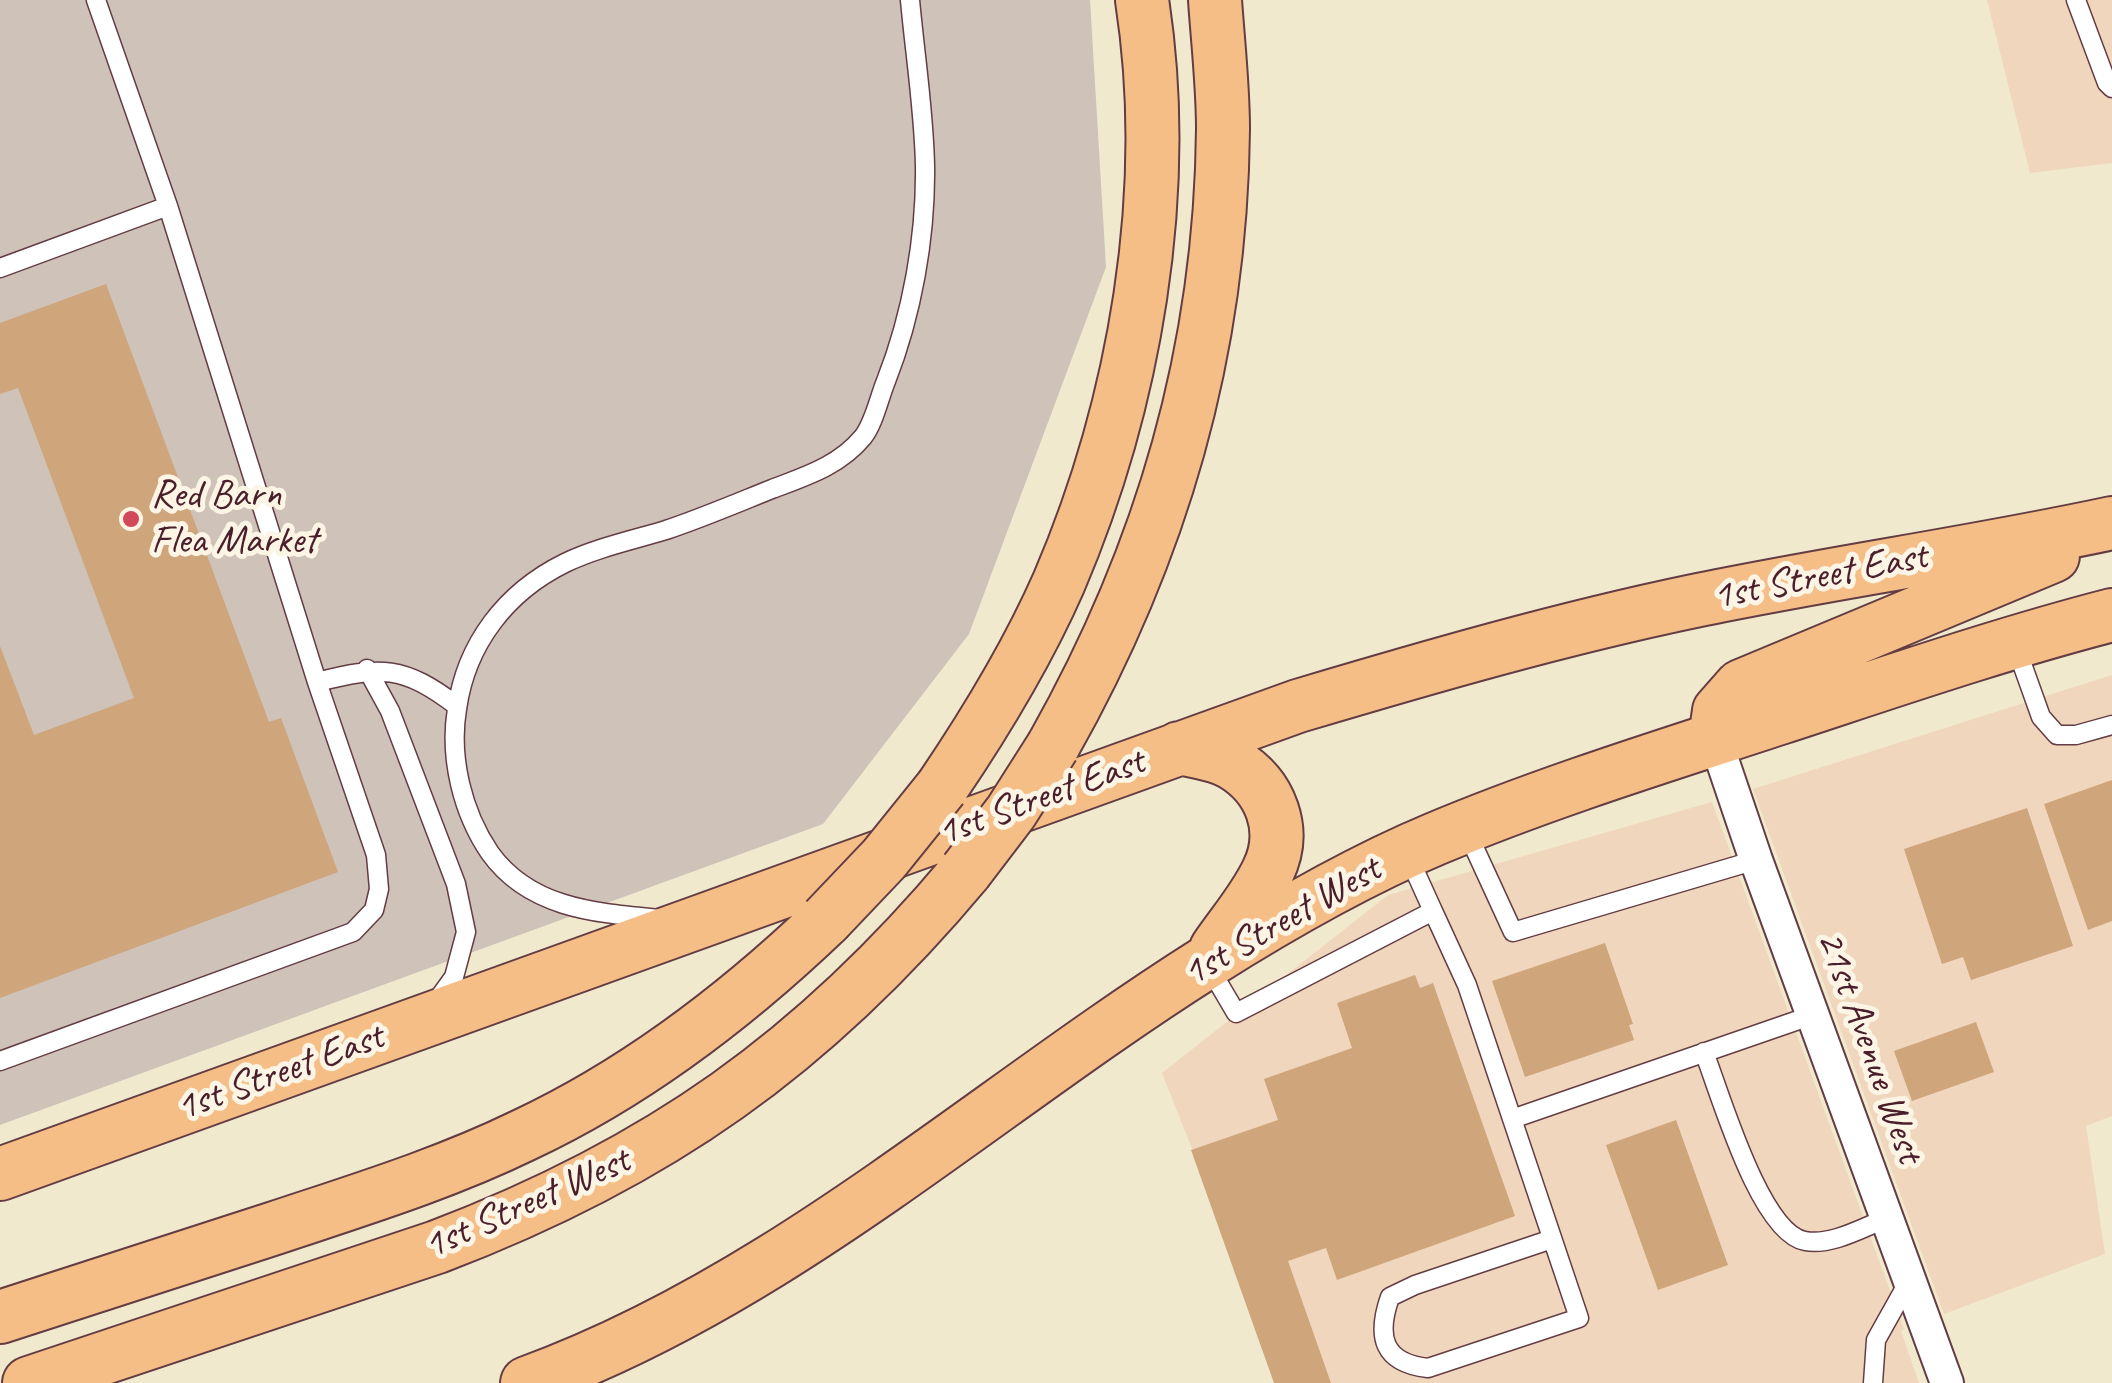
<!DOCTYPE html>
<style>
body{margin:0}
canvas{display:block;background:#f0e9ce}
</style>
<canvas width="2112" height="1383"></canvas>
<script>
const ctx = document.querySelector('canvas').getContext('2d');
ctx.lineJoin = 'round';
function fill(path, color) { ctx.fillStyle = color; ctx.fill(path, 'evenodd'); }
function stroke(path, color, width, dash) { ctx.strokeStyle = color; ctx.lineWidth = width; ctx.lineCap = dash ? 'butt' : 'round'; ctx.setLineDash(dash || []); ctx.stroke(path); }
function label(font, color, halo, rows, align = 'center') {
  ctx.font = font + ' Caveat,sans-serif'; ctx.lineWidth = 10; ctx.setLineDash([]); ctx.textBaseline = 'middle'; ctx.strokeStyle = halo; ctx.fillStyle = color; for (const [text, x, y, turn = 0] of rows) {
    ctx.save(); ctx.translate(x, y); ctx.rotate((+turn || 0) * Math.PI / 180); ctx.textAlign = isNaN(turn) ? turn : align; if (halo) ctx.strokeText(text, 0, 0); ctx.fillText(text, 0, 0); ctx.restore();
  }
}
const built = new Path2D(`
 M1987,0H2112V163L2030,173Z
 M2112,675V1116L2086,1126L2105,1254L1944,1314L1753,789Z
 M1712,802L1904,1329L1901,1331L1919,1383H1285L1162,1073L1388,895Z`);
const industrial = new Path2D(`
 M0,0H1090L1106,267L969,634L823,824L0,1125Z`);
const building = new Path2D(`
 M106,284L269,722L281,718L338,872L0,998V646L34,735L134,698L18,388L0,394V323Z
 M2112,780V921L2088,930L2044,804Z
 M2027,808L2073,946L1971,980L1963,957L1942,964L1904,849Z
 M1605,943L1633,1024L1629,1025L1634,1040L1525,1077L1492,981Z
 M1415,975L1420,988L1433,983L1515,1216L1337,1280L1326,1248L1288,1261L1331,1383H1274L1191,1150L1278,1120L1264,1079L1352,1048L1337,1003Z
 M1976,1022L1994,1072L1912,1101L1894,1051Z
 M1676,1120L1728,1265L1658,1290L1606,1145Z`);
const service = new Path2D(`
 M2076,0L2107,83L2112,88
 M0,268L168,206
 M2016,647L2041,717L2057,735H2076L2112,725
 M367,669L390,711L456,884L466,932L454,977L436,1002
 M317,682C381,666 403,665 457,706
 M1467,832L1513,932L1756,860
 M1433,911L1467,985L1579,1318L1428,1368C1383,1363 1376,1337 1390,1297L1415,1285L1552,1239
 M660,919C597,913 530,909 490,853C462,812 449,757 457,709C466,644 506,592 565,563C596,548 633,540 666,530C702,518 737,503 772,489C806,476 839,466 863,437C874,423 879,398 886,381C912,315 926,237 925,166C924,111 915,55 910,0
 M1209,967L1236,1013L1433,911L1409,858
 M1704,1052C1720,1093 1760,1233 1805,1241C1831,1246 1862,1228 1887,1218
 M0,1061L353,932L374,910L379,889L376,855L317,682L168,206L96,0
 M1512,1119L1813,1015
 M1873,1383L1876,1340L1909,1281`);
const minor = new Path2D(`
 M1715,739L1756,860L1947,1383`);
const primary = new Path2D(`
 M1715,739L1719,711L1741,686L2053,556
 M1053,746C1162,553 1221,351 1223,129C1223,86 1218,43 1215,0
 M1179,748C1197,752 1216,754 1232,763C1271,786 1288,830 1268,871C1255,899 1233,924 1216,949
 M942,787C986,722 1027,655 1059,582C1135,404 1172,193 1142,0
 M0,1174L1298,706C1429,667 1560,629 1694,601C1833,572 1973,553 2112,523
 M0,1317C92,1287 183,1258 275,1228C359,1200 444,1174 524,1135C637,1082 736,1006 826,920
 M29,1383L437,1247C658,1163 814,1053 966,871
 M527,1383C780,1291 982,1104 1207,962C1280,916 1356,872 1435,839C1547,792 1664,756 1780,718C1890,682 2000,644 2112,615`);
const primaryBridge = new Path2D(`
 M966,871L1011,812L1053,746
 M826,920L884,859L942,787`);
const markers = [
 [131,519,10,"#d1495b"]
];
const poiNames = [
 ["Red Barn",151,496],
 ["Flea Market",151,542]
];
const streetNames = [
 ["1st Street East",1820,577,-11],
 ["1st Street East",1041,798,-20],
 ["1st Street West",1282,922,-30],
 ["21st Avenue West",1869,1047,70],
 ["1st Street East",280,1073,-20],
 ["1st Street West",527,1204,-24]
];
fill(built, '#f0d6bc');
fill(industrial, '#cec2b9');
fill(building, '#cfa57c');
stroke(service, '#633d43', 21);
stroke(minor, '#633d43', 36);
stroke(primary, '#633d43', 56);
stroke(service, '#fff', 18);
stroke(minor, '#fff', 32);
stroke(primary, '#f6be87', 52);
stroke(primaryBridge, '#633d43', 56, []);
stroke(primaryBridge, '#f6be87', 52);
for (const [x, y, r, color] of markers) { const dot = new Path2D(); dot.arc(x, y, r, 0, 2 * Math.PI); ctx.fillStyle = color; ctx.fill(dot); stroke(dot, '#fcf5e5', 4); }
label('40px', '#4a1f2b', '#fcf5e5', poiNames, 'left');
label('40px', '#4a1f2b', '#fcf5e5', streetNames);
</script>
